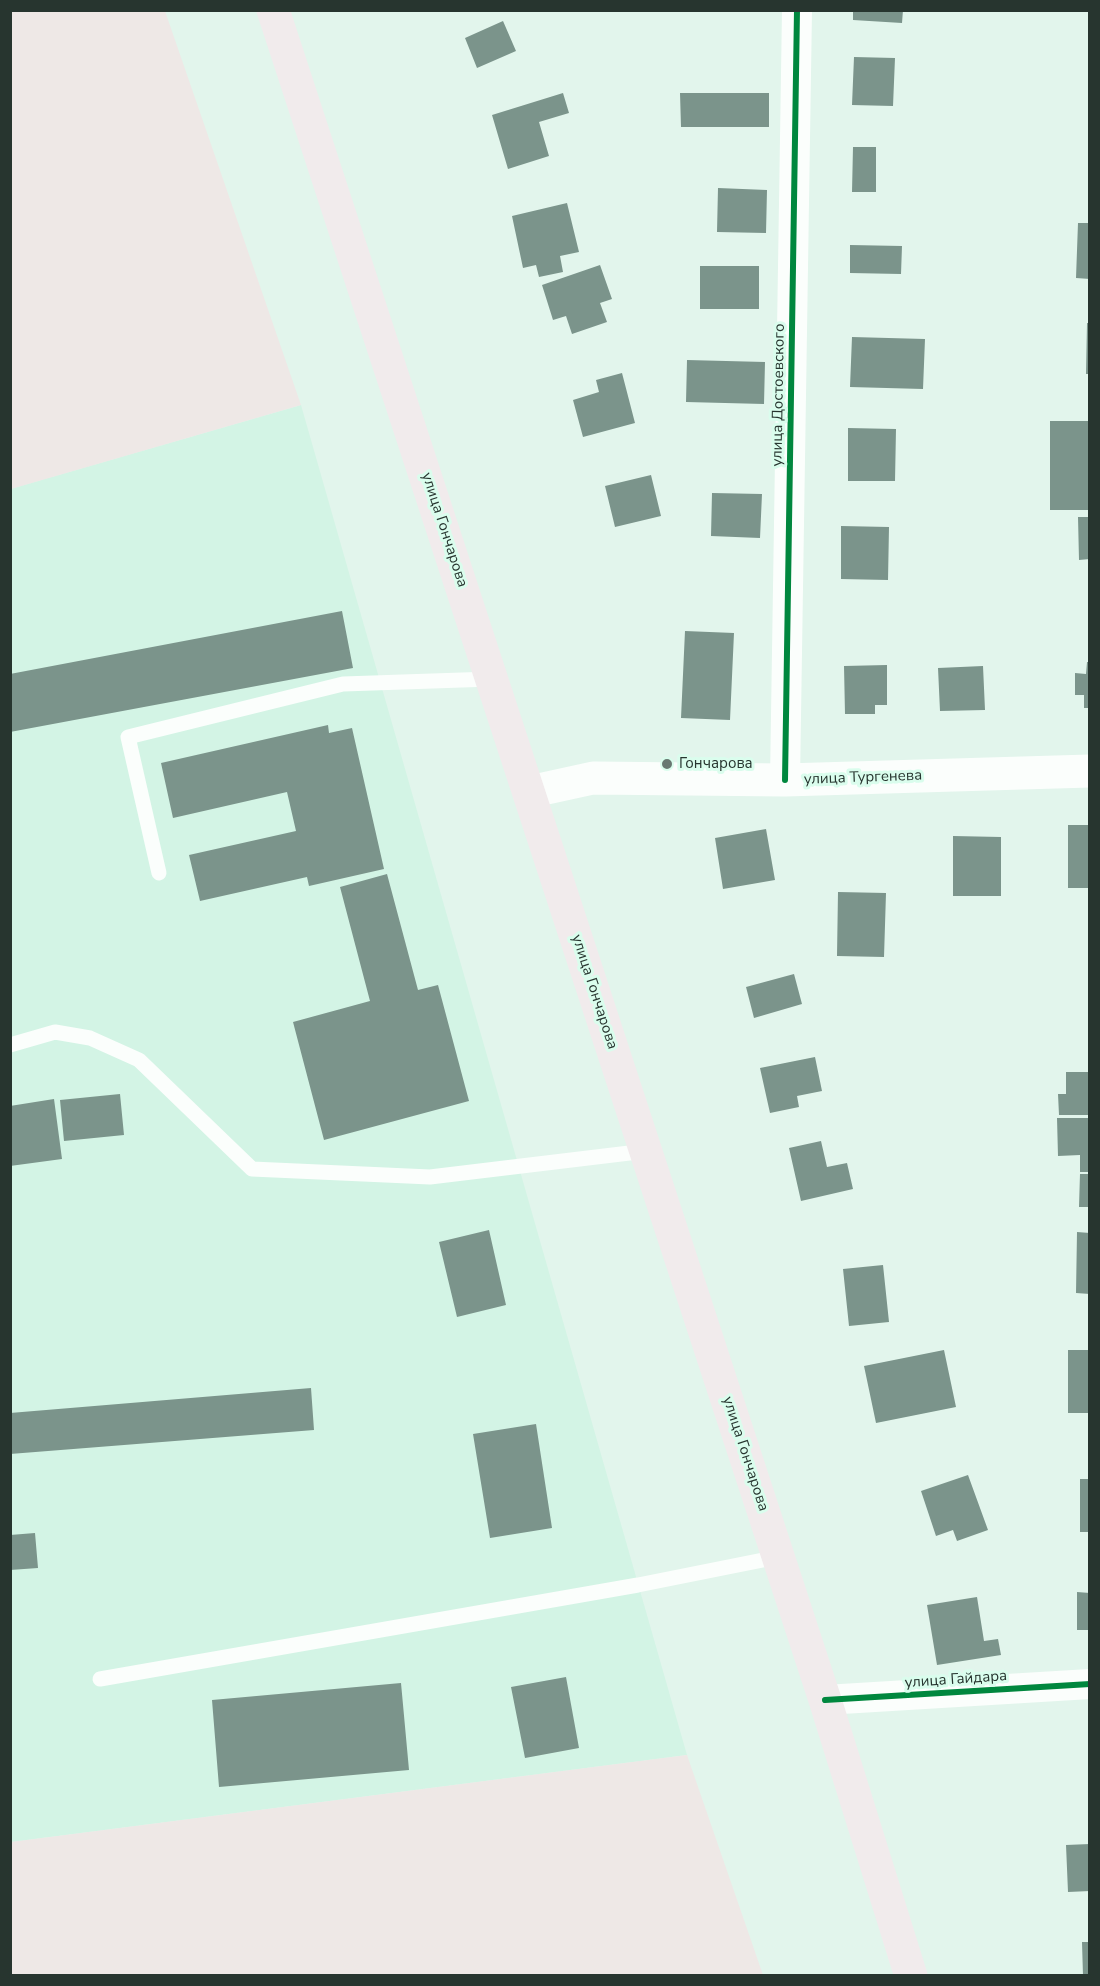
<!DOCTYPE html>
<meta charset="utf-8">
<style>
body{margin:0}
#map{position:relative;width:1100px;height:1986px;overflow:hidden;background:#e2f5ec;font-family:"Nunito Sans",sans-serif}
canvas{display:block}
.frame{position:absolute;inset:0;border:12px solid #27352f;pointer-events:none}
</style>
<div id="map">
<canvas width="1100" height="1986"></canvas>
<div class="frame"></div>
</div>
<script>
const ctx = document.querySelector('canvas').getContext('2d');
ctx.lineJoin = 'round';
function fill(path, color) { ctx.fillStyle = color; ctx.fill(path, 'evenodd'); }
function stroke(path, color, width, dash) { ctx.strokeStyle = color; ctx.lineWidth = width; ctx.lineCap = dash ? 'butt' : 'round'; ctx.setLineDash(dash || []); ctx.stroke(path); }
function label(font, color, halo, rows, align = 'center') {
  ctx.font = font + ' "Nunito Sans",sans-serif'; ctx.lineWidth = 6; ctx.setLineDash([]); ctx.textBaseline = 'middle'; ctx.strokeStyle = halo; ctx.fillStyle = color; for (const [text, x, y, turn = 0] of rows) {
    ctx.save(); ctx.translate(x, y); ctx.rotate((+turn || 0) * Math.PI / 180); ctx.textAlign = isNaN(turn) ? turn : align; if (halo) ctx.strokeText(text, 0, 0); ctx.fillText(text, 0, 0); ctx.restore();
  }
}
const built = new Path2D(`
 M301,405L687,1755L11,1842L10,489Z`);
const green = new Path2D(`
 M11,10L165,11L301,405L11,489Z
 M687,1755L763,1975H11V1842Z`);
const building = new Path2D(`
 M853,10H903L902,23L853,20Z
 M503,21L516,51L477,68L465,38Z
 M854,57L895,58L893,106L852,105Z
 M563,93L569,113L539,122L549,156L508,169L492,115Z
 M680,93H769V127H681Z
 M853,147H876V192H852Z
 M718,188L767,190L766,233L717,232Z
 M567,203L579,252L560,256L563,272L539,277L536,265L523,268L512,216Z
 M1078,223H1090V279L1076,278Z
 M850,245L902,246L901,274L850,273Z
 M600,265L612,299L600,303L607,322L572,334L566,316L553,320L542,285Z
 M700,266H759V309H700Z
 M1087,323H1090V374H1086Z
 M852,337L925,339L923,389L850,387Z
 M687,360L765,362L764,404L686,402Z
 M622,373L635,423L583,437L573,400L599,392L596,380Z
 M1050,421H1090V510H1050Z
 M848,428L896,429L895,481H848Z
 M651,475L661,516L615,527L605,486Z
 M712,493L762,494L760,538L711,536Z
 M1078,517H1090V559L1079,560Z
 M841,526L889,527L888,580L841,579Z
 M342,611L353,668L10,732V674Z
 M685,631L734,633L730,720L681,718Z
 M1087,662H1090V708H1084V695H1075V673L1086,674Z
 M887,665V705H875V714H845L844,666Z
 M983,666L985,710L940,711L938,668Z
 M328,725L329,733L352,728L384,869L309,886L307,877L200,901L189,855L296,831L287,792L173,818L161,763Z
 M1068,825H1090V888H1068Z
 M766,829L775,880L723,889L715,838Z
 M953,836L1001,837V896H953Z
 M387,874L418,990L438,985L469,1101L324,1140L293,1022L370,1001L340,887Z
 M838,892L886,893L884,957L837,956Z
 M794,974L802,1004L754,1018L746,987Z
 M815,1057L822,1091L797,1096L799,1107L770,1113L760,1068Z
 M1066,1072H1090V1115H1059L1058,1094H1066Z
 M120,1094L124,1135L64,1141L60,1100Z
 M54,1099L62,1159L10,1166V1106Z
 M1057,1118H1090V1172H1080V1155L1058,1156Z
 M821,1141L827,1167L847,1163L853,1189L801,1201L789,1148Z
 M1080,1174H1090V1207H1079Z
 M489,1230L506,1305L457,1317L439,1242Z
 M1077,1232L1090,1233V1294L1076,1293Z
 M883,1265L889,1322L849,1326L843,1269Z
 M944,1350L956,1407L876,1423L864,1366Z
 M1068,1350H1090V1413H1068Z
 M311,1388L314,1430L10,1454V1413Z
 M536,1424L552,1528L490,1538L473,1434Z
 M968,1475L988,1530L957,1541L953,1530L936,1536L921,1491Z
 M1080,1479H1090V1532H1080Z
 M35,1533L38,1568L10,1570V1535Z
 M1077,1592L1090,1593V1630H1077Z
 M977,1597L984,1641L998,1639L1001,1655L937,1665L927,1605Z
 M566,1677L579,1748L525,1758L511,1687Z
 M401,1683L409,1770L219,1787L212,1700Z
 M1090,1844V1891L1068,1892L1066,1845Z
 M1082,1942H1090V1976H1083Z`);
const service = new Path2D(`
 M159,873L128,737L343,684L492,679
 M10,1045L55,1032L90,1038L139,1060L252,1169L430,1177L646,1151
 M100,1679L638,1585L778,1557`);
const minor = new Path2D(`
 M785,780L797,10
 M825,1700L1090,1684`);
const tertiary = new Path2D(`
 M529,792L593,778L785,780L1090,771`);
const primary = new Path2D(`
 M273,10L825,1700L911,1976`);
const cycleway = new Path2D(`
 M785,780L797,10
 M825,1700L1090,1684`);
const markers = [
 [667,764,6,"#687871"]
];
const streetNames = [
 ["улица Достоевского",779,395,-89],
 ["улица Гончарова",444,530,72],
 ["улица Тургенева",863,778,-2],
 ["улица Гончарова",594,992,72],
 ["улица Гончарова",745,1454,72],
 ["улица Гайдара",956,1680,-4]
];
const poiNames = [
 ["Гончарова",679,764]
];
fill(built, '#d3f4e5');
fill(green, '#eee8e6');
fill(building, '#7b948b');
stroke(service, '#fbfefc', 15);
stroke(minor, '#fbfefc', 30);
stroke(tertiary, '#fbfefc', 33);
stroke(primary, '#f1ebec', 33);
stroke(cycleway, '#00873e', 6);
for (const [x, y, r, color] of markers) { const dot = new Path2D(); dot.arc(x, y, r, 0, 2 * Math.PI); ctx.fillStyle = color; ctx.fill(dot); stroke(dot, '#dafded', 2); }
label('15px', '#27352f', '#dafded', streetNames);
label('15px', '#27352f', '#dafded', poiNames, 'left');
</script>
